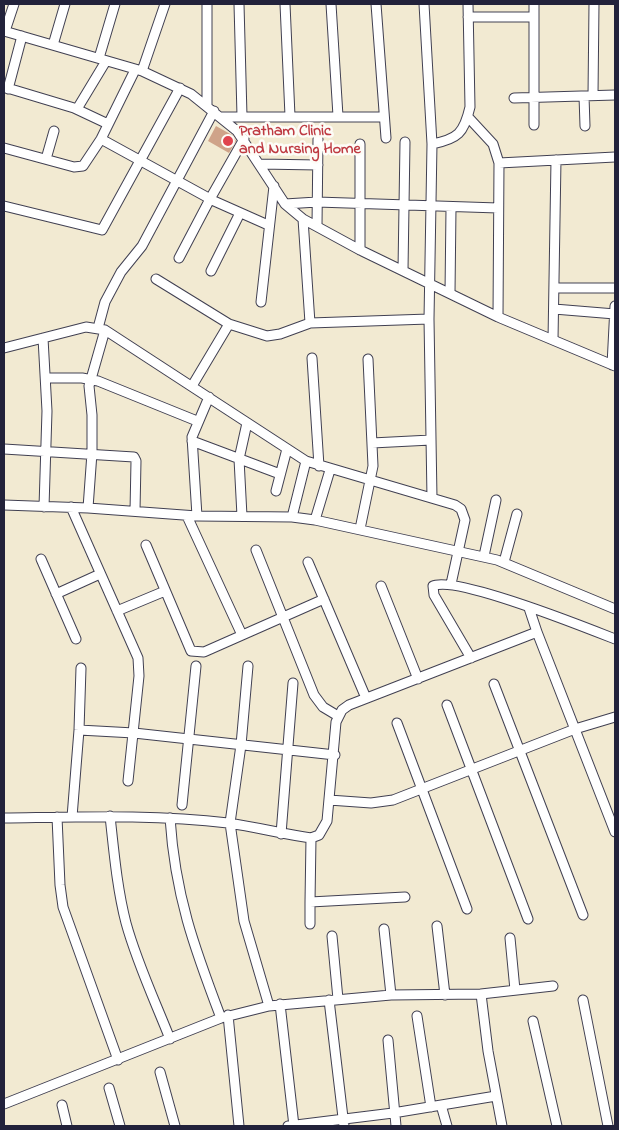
<!DOCTYPE html>
<style>
body{margin:0}
#map{position:relative;width:619px;height:1130px;overflow:hidden;background:#f2ead2;font-family:"Indie Flower",sans-serif}
canvas{display:block}
.frame{position:absolute;inset:0;border:5px solid #22223b;pointer-events:none}
</style>
<div id="map">
<canvas width="619" height="1130"></canvas>
<div class="frame"></div>
</div>
<script>
const ctx = document.querySelector('canvas').getContext('2d');
ctx.lineJoin = 'round';
function fill(path, color) { ctx.fillStyle = color; ctx.fill(path, 'evenodd'); }
function stroke(path, color, width, dash) { ctx.strokeStyle = color; ctx.lineWidth = width; ctx.lineCap = dash ? 'butt' : 'round'; ctx.setLineDash(dash || []); ctx.stroke(path); }
function label(font, color, halo, rows, align = 'center') {
  ctx.font = font + ' "Indie Flower",sans-serif'; ctx.lineWidth = 5; ctx.setLineDash([]); ctx.textBaseline = 'middle'; ctx.strokeStyle = halo; ctx.fillStyle = color; for (const [text, x, y, turn = 0] of rows) {
    ctx.save(); ctx.translate(x, y); ctx.rotate((+turn || 0) * Math.PI / 180); ctx.textAlign = isNaN(turn) ? turn : align; if (halo) ctx.strokeText(text, 0, 0); ctx.fillText(text, 0, 0); ctx.restore();
  }
}
const building = new Path2D(`
 M216,126L232,135L236,141L229,153L208,141Z`);
const minor = new Path2D(`
 M207,4V105
 M239,4L242,116
 M285,4L290,116
 M331,4L338,116
 M376,4L386,138
 M424,4L432,144L429,319L432,498
 M468,17H534
 M4,31L142,71L191,94L237,131L285,204L303,219L360,250L498,317L615,366
 M5,31L14,4
 M53,45L65,4
 M99,58L115,4
 M142,71L165,4
 M4,87L74,108L108,124
 M8,89L22,36
 M593,95L594,4
 M584,96L585,126
 M514,98L615,95
 M77,109L106,61
 M220,117H383
 M468,117L493,144L499,163L498,317
 M534,125V4
 M101,139L214,201L268,225
 M360,144V250
 M432,144C458,139 464,133 470,107L468,4
 M4,148L74,167L83,166L101,139L135,70
 M46,159L54,131
 M499,163L615,157
 M260,164L318,165
 M285,204L317,202L498,208
 M4,206L102,230L180,88
 M303,219L310,323
 M317,226L318,139
 M179,258L210,199L244,139
 M403,270L405,142
 M211,271L240,213
 M156,279L229,324L267,336L280,334L310,323L429,319
 M555,288H615
 M450,293L451,208
 M261,302L274,186
 M554,309L615,314
 M98,328L105,302L121,272L142,246L214,111
 M43,338L47,411L44,507
 M553,340L556,160
 M4,348L86,327L105,330L306,461L455,505L461,509L465,520L451,584
 M312,358L319,466
 M612,365L615,306
 M46,378H82L98,381L197,421
 M192,386L229,324
 M192,441L280,474
 M372,443L431,440
 M4,449L134,457L136,461L135,511
 M276,491L287,449
 M4,505L88,508L197,516L292,517L315,520L497,560L615,609
 M71,507L138,658L139,676L128,781
 M88,508L92,453V415L89,386L105,330
 M187,516L242,635
 M197,516L192,437L209,397
 M242,516L239,459L247,423
 M292,517L306,461
 M315,520L330,470
 M360,529L373,466L368,359
 M146,545L191,651L204,652L324,599
 M256,550L314,695L323,707L338,716
 M484,556L496,500
 M41,559L76,639
 M308,562L366,698
 M504,562L517,514
 M381,586L418,679
 M56,594L100,574
 M529,608L537,632L615,832
 M117,611L165,591
 M471,658L434,595L433,586C455,575 587,628 615,639
 M248,666L241,745L230,823L244,921L269,1006
 M494,684L583,915
 M447,705L528,919
 M397,723L467,909
 M79,730L134,733L335,755
 M329,800L371,803L393,800L575,729L615,717
 M182,805L196,666
 M110,816C114,852 117,888 126,923C137,963 155,1001 170,1039
 M57,817L60,885L63,907L118,1060
 M72,817L79,730L81,668
 M4,818C79,817 154,814 228,823C256,827 283,834 311,838L319,835L327,821L336,722L342,710L349,705L537,632
 M170,818C175,895 194,947 221,1018
 M281,834L293,683
 M311,838L310,902L405,897
 M310,924V902
 M437,926L445,995
 M384,929L391,995
 M332,936L338,999
 M510,938L515,990
 M481,994L488,1051L502,1126
 M329,1000L344,1126
 M583,1000L608,1126
 M280,1004L294,1126
 M228,1015L239,1126
 M417,1016L431,1107
 M533,1021L557,1126
 M388,1040L396,1126
 M160,1072L175,1126
 M109,1088L120,1126
 M4,1104L221,1018L269,1006L391,995L481,994L553,986
 M62,1105L67,1126
 M441,1105L447,1126
 M288,1126L393,1113L496,1096`);
const markers = [
 [228,141,6,"#e0444e"]
];
const healthNames = [
 ["Pratham Clinic",239,132],
 ["and Nursing Home",239,150]
];
fill(building, '#cfa389');
stroke(minor, '#414052', 11);
stroke(minor, '#fff', 9);
for (const [x, y, r, color] of markers) { const dot = new Path2D(); dot.arc(x, y, r, 0, 2 * Math.PI); ctx.fillStyle = color; ctx.fill(dot); stroke(dot, '#fdfcf7', 2); }
label('bold 16px', '#be3a42', '#fdfcf7', healthNames, 'left');
</script>
